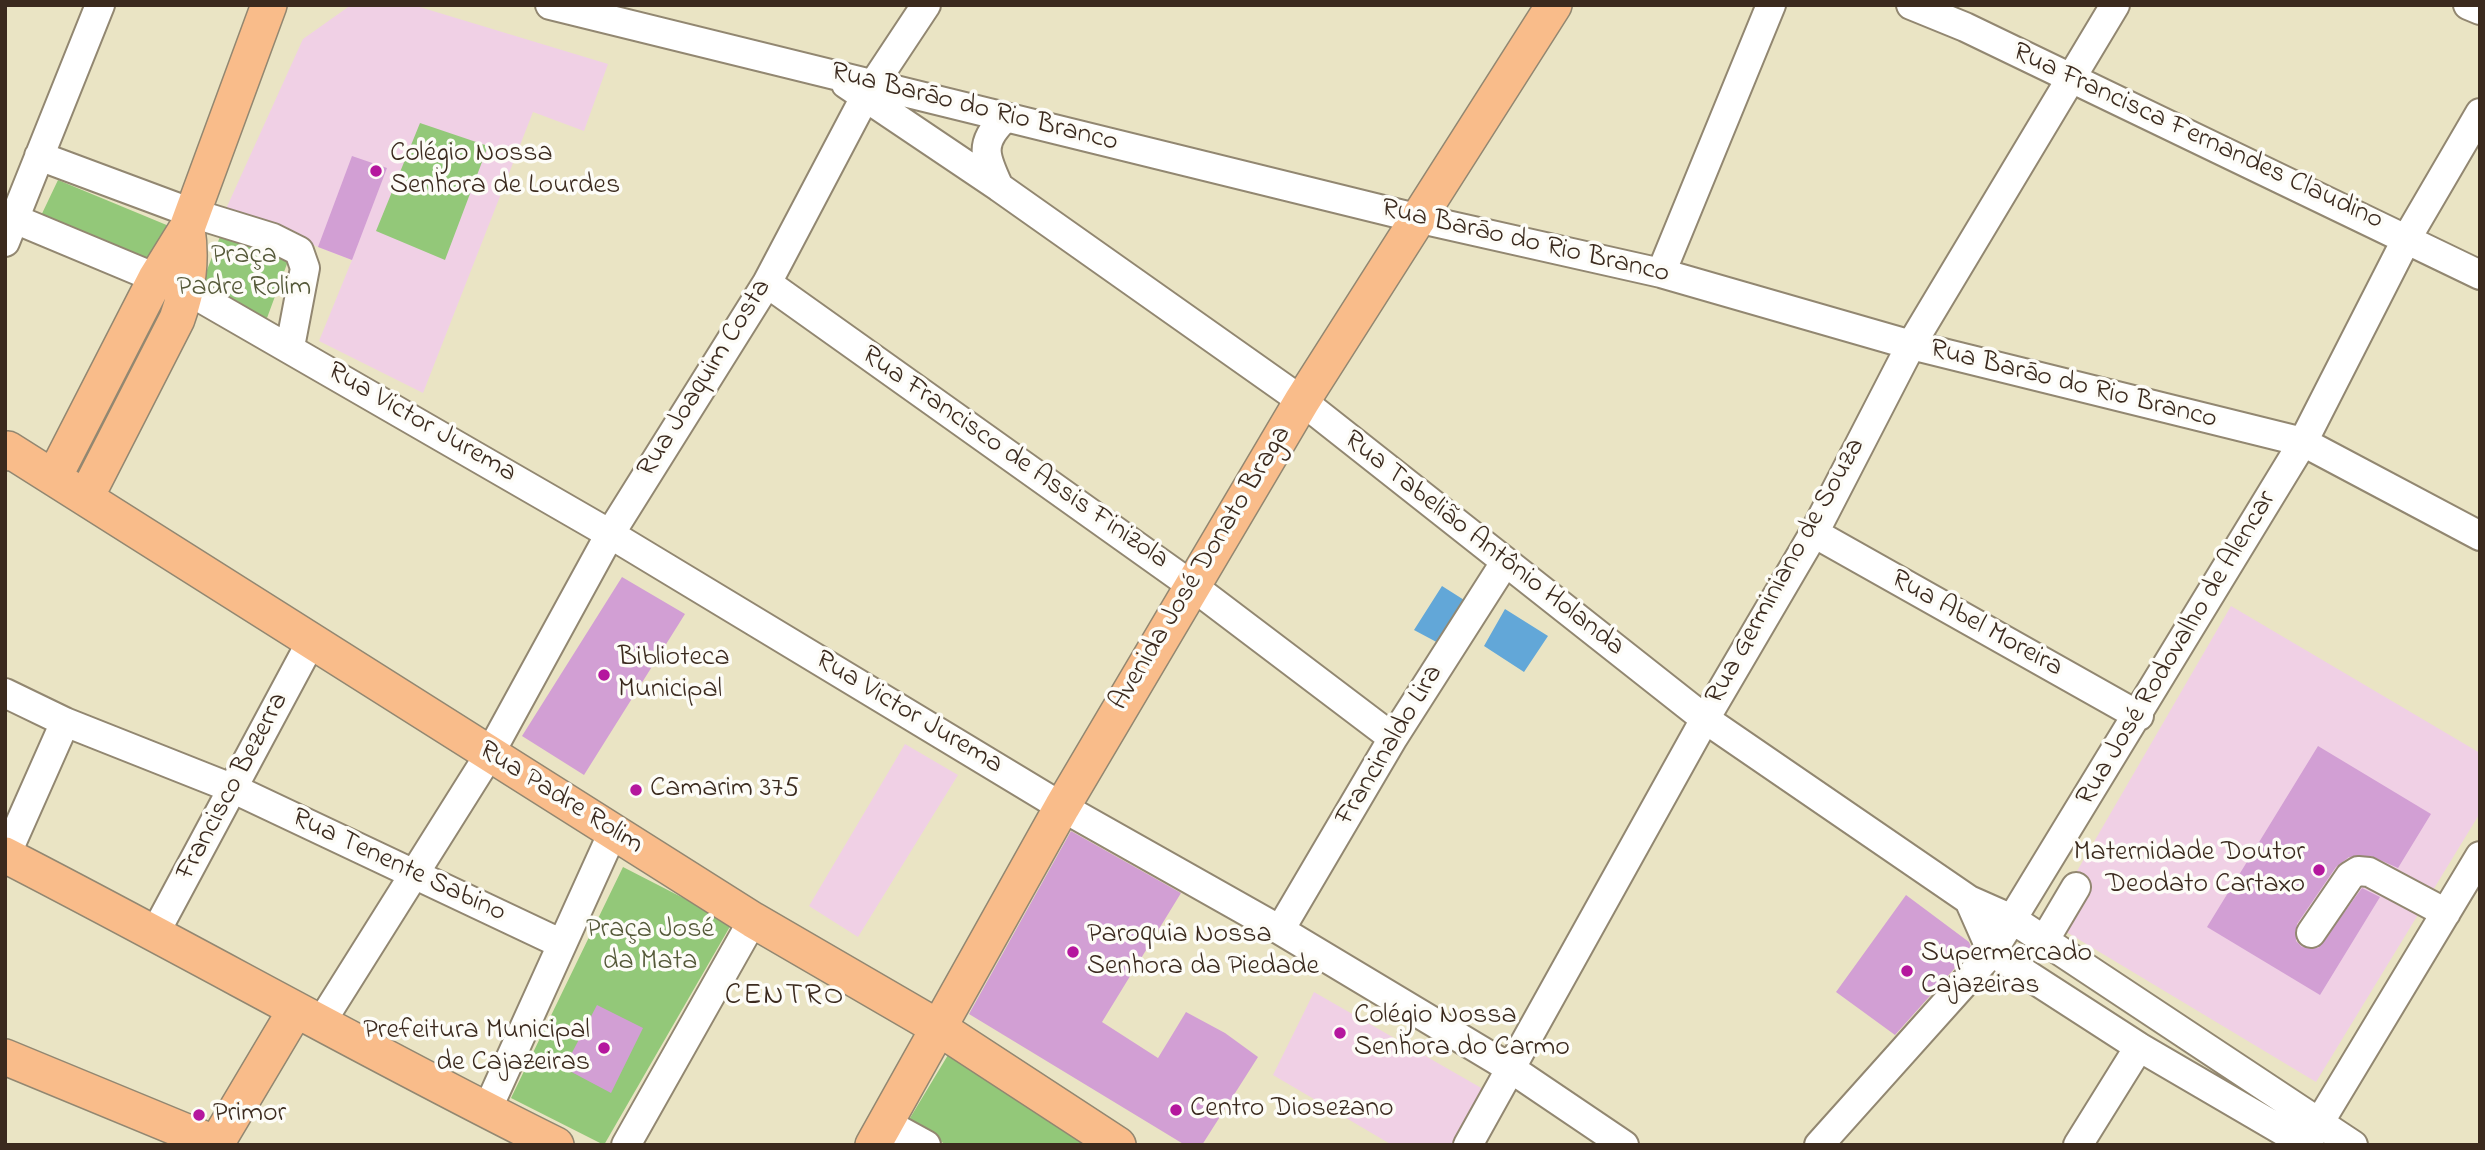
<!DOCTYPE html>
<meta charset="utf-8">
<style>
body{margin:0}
#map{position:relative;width:2485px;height:1150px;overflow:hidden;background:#eae4c4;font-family:"Indie Flower",sans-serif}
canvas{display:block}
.frame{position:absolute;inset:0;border:7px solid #3b2a1e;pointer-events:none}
</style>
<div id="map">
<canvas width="2485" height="1150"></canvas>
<div class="frame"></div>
</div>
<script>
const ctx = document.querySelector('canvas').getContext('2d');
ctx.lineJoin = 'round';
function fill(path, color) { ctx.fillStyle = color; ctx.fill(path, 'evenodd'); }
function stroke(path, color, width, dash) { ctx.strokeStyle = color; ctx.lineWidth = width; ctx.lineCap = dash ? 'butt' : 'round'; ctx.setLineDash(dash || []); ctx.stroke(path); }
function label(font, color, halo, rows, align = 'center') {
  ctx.font = font + ' "Indie Flower",sans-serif'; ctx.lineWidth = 7; ctx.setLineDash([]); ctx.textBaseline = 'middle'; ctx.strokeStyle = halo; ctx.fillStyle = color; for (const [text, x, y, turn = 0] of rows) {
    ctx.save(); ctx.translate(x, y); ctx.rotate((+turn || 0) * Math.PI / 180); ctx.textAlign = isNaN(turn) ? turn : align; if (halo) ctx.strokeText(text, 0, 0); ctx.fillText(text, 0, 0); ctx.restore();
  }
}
const built = new Path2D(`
 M351,5H413L608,64L584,131L533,112L423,393L319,341L352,260L225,211L303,39Z
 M2231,606L2480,753V813L2316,1082L2048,921Z
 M905,744L958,775L858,937L809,906Z
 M1314,992L1490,1093L1462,1145H1392L1273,1075Z`);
const green = new Path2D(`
 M420,123L488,146L445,260L376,231Z
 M58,180L169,226L150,273L38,222Z
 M223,229L291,253L267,318L198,293Z
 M623,867L732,923L604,1145L511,1098Z
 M948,1055L1091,1145H947L907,1123Z`);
const water = new Path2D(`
 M1442,586L1472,605L1444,646L1414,630Z
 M1505,609L1548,636L1524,672L1484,646Z`);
const building = new Path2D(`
 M352,156L387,168L352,260L318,247Z
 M622,577L685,614L584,775L522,736Z
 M2318,746L2431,814L2398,868L2371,856L2349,857L2336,867L2297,924L2296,941L2302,947L2318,948L2362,888L2380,897L2320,995L2207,927Z
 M1071,831L1181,893L1102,1022L1158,1058L1186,1012L1225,1033L1258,1057L1202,1145H1185L969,1014Z
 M1906,895L1969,942L1972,949L1895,1035L1836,992Z
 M597,1005L643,1028L611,1093L564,1068Z`);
const minor = new Path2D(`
 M550,5L1416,218L1661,273L1911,345L2303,442L2480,536
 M1911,5L1965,27L2480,275
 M2468,5L2480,10
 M846,84L999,187L1302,401L1705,719L1969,900L2012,919L2353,1145
 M39,156L192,213L273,238L299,251L305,268L290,347
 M999,187C985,157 978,143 1005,118
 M5,215L156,278
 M5,242L100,5
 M1661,273L1771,5
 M767,283L1191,585L1393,738
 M187,290L610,534L1062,807L1280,930L1510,1068L1624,1145
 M1814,533L2139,716
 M5,693L65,722L234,789L562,944
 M6,855L65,722
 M1969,900L1992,952L2139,1047L2307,1145
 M1280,930L1393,738L1504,564
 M155,933L311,642
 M2311,933L2350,876L2358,871L2369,872L2446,913
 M2044,941L2076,887
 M320,1024L489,755L610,534L767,283L865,97L926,5
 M487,1110L613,832
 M884,1122L926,1145
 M2310,1138L2480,856
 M626,1145L753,920
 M1468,1145L1705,719L1814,533L1911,345L2115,5
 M1819,1145L1992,952L2303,442L2407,238L2480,113
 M2078,1145L2139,1047`);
const major = new Path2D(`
 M5,453L8,449L753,920L939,1028L1118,1145
 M54,477L156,278L187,228L269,5
 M86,497L177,319C188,288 192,261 187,228
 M5,855C190,950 370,1053 556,1145
 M5,1057L216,1144L295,1011
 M873,1145L1062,807L1302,401L1554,5`);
const markers = [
 [376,171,7,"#b5179e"],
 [604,675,7,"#b5179e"],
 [636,790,7,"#b5179e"],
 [2319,870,7,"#b5179e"],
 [1073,952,7,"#b5179e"],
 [1907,971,7,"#b5179e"],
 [1340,1033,7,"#b5179e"],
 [604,1048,7,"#b5179e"],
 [1176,1110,7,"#b5179e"],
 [199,1115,7,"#b5179e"]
];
const streetNames = [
 ["Rua Barāo do Rio Branco",974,109,14],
 ["Rua Francisca Fernandes Claudino",2197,138,25],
 ["Rua Barāo do Rio Branco",1525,243,13],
 ["Rua Joaquim Costa",706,379,-58],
 ["Rua Barāo do Rio Branco",2073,386,14],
 ["Rua Victor Jurema",421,424,30],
 ["Rua Francisco de Assis Finizola",1014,459,35],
 ["Rua Tabelião Antônio Holanda",1483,545,38],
 ["Avenida José Donato Braga",1202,569,-59],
 ["Rua Germiniano de Souza",1787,572,-61],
 ["Rua Abel Moreira",1976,625,29],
 ["Rua José Rodovalho de Alencar",2178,649,-59],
 ["Rua Victor Jurema",908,714,31],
 ["Francinaldo Lira",1391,746,-59],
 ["Francisco Bezerra",234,787,-62],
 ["Rua Padre Rolim",560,799,32],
 ["Rua Tenente Sabino",398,867,25]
];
const poiNames = [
 ["Colégio Nossa",390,155],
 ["Senhora de Lourdes",390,187],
 ["Biblioteca",618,659],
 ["Municipal",618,691],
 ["Camarim 375",650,790],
 ["Maternidade Doutor",2305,854,"right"],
 ["Deodato Cartaxo",2305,886,"right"],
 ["Paroquia Nossa",1087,936],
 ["Senhora da Piedade",1087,968],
 ["Supermercado",1921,955],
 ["Cajazeiras",1921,987],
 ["Colégio Nossa",1354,1017],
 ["Senhora do Carmo",1354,1049],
 ["Prefeitura Municipal",590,1032,"right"],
 ["de Cajazeiras",590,1064,"right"],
 ["Centro Diosezano",1190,1110],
 ["Primor",213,1115]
];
const parkNames = [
 ["Praça",244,257],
 ["Padre Rolim",244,289],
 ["Praça José",650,931],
 ["da Mata",650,963]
];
const neighbourhoodNames = [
 ["CENTRO",785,998]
];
fill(built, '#f0d0e5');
fill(green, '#93c879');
fill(water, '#62a7d8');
fill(building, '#d29fd4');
stroke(minor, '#928771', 32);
stroke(major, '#928771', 38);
stroke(minor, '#fff', 28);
stroke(major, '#f9bc8a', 35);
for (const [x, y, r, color] of markers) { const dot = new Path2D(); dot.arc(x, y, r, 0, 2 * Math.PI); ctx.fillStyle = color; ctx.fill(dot); stroke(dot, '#fdfcf7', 2.5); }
label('28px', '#3b2a1e', '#fdfcf7', streetNames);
label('28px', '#3b2a1e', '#fdfcf7', poiNames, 'left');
label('28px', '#555939', '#fdfcf7', parkNames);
ctx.letterSpacing = '2px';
label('30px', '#3b2a1e', '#fdfcf7', neighbourhoodNames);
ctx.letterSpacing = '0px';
</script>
